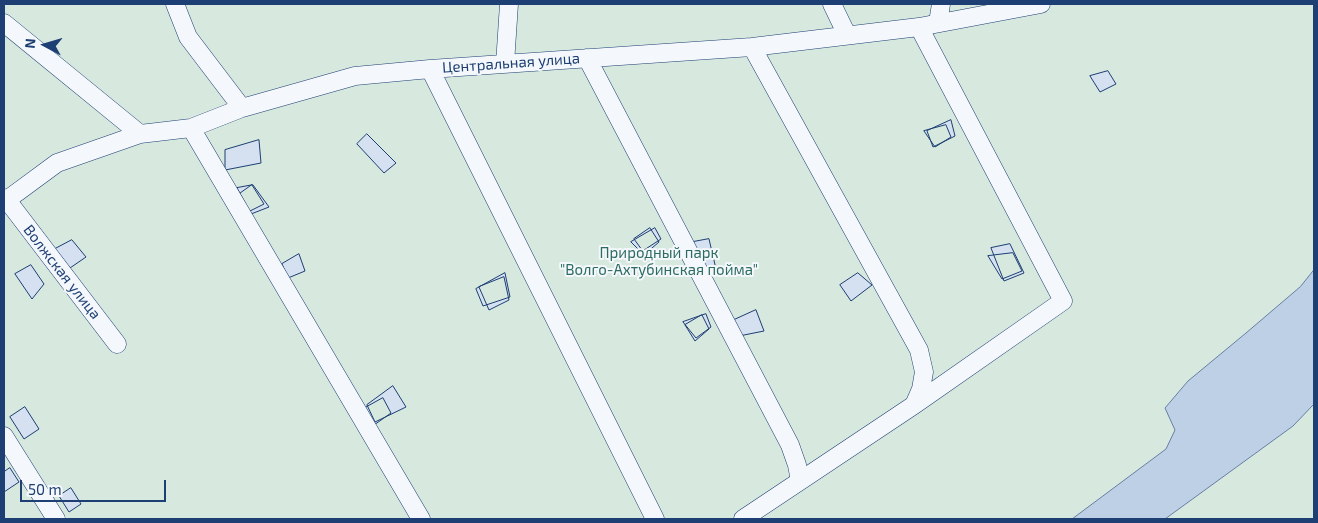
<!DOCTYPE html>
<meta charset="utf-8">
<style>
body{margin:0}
#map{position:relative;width:1318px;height:523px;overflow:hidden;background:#f4f7fb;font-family:"Exo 2",sans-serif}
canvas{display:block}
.frame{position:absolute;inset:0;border:5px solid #1d3f73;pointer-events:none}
.north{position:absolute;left:20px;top:20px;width:50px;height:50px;-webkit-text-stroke:4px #f4f7fb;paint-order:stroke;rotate:276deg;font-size:14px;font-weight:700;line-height:20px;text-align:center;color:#1d3f73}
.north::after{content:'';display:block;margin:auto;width:18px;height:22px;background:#1d3f73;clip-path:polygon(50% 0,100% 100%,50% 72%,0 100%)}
.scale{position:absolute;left:20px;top:480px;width:146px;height:22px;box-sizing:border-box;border:2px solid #1d3f73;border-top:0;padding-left:6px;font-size:15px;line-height:18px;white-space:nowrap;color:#1d3f73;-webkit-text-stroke:4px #f4f7fb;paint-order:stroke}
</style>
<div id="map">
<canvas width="1318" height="523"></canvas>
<div class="frame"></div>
<div class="north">N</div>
<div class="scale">50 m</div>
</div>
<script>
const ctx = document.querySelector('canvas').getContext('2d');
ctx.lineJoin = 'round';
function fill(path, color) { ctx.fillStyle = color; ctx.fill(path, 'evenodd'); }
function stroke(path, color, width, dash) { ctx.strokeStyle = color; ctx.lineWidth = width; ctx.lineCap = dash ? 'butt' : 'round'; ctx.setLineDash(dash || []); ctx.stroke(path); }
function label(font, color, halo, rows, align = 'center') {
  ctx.font = font + ' "Exo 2",sans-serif'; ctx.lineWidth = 4; ctx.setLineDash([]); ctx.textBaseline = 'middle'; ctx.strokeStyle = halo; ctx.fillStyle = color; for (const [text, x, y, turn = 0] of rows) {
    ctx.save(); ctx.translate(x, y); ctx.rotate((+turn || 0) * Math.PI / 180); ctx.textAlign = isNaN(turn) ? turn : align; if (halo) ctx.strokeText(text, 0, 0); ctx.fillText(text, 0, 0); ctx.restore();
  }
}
const green = new Path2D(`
 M4,4H1314V519H4Z`);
const water = new Path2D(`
 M1314,270V404L1293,426L1165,519H1072L1166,449L1175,430L1165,408L1188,381L1246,333L1300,287Z`);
const building = new Path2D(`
 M1108,71L1116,84L1100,92L1090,76Z
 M951,120L955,136L933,147L927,131Z
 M946,125L951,137L935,147L924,131Z
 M367,134L396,163L384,173L357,144Z
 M259,140L261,163L225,170V150Z
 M252,185L264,204L246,213L238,195Z
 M253,185L269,207L251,214L237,188Z
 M650,228L659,242L645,254L634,239Z
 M655,228L661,239L641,252L631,242Z
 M709,239L716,269L705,273L693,242Z
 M72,240L86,257L70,268L55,249Z
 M1010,244L1024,273L1004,281L991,248Z
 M1013,253L1022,271L1002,279L988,256Z
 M299,254L305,271L288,278L282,264Z
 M31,265L44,284L32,299L15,274Z
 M505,273L510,297L483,306L476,289Z
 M858,273L872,285L851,301L840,285Z
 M504,277L509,300L489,310L479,287Z
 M756,310L764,331L739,336L734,320Z
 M706,314L711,327L696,338L683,322Z
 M702,315L709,329L695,341L685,325Z
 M393,386L406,407L375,422L367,405Z
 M383,398L391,413L374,425L365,408Z
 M25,407L39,429L24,439L10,417Z
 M10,468L19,482L4,492V472Z
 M71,488L81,504L69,512L59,496Z`);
const minor = new Path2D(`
 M175,4L188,37L242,108
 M832,4L847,35
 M4,23L140,134
 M938,23L941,4
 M752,47L919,350L924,372L921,389L914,405
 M587,58L790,445L797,465L800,481
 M505,64L509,4
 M430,69L655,519
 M191,128L421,519
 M4,198L7,200L117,344
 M4,202L57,163L140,134L191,128L242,108L355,76L430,69L752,47L919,27L1041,4
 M4,436L56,519
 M743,519L914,405L1063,301L919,27`);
const streetNames = [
 ["Центральная улица",511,63,-4],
 ["Волжская улица",62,272,52]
];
const parkNames = [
 ["Природный парк",659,253],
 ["\"Волго-Ахтубинская пойма\"",659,270]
];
fill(green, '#d7e8df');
stroke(green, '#687fa3', 1);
fill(water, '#bed0e5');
stroke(water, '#687fa3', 1);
fill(building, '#d5e0f0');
stroke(building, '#1d3f73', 1);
stroke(minor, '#1d3f73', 19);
stroke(minor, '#f4f7fb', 18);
label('15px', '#1d3f73', '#f4f7fb', streetNames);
label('15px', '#2c6c60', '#f4f7fb', parkNames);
</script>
